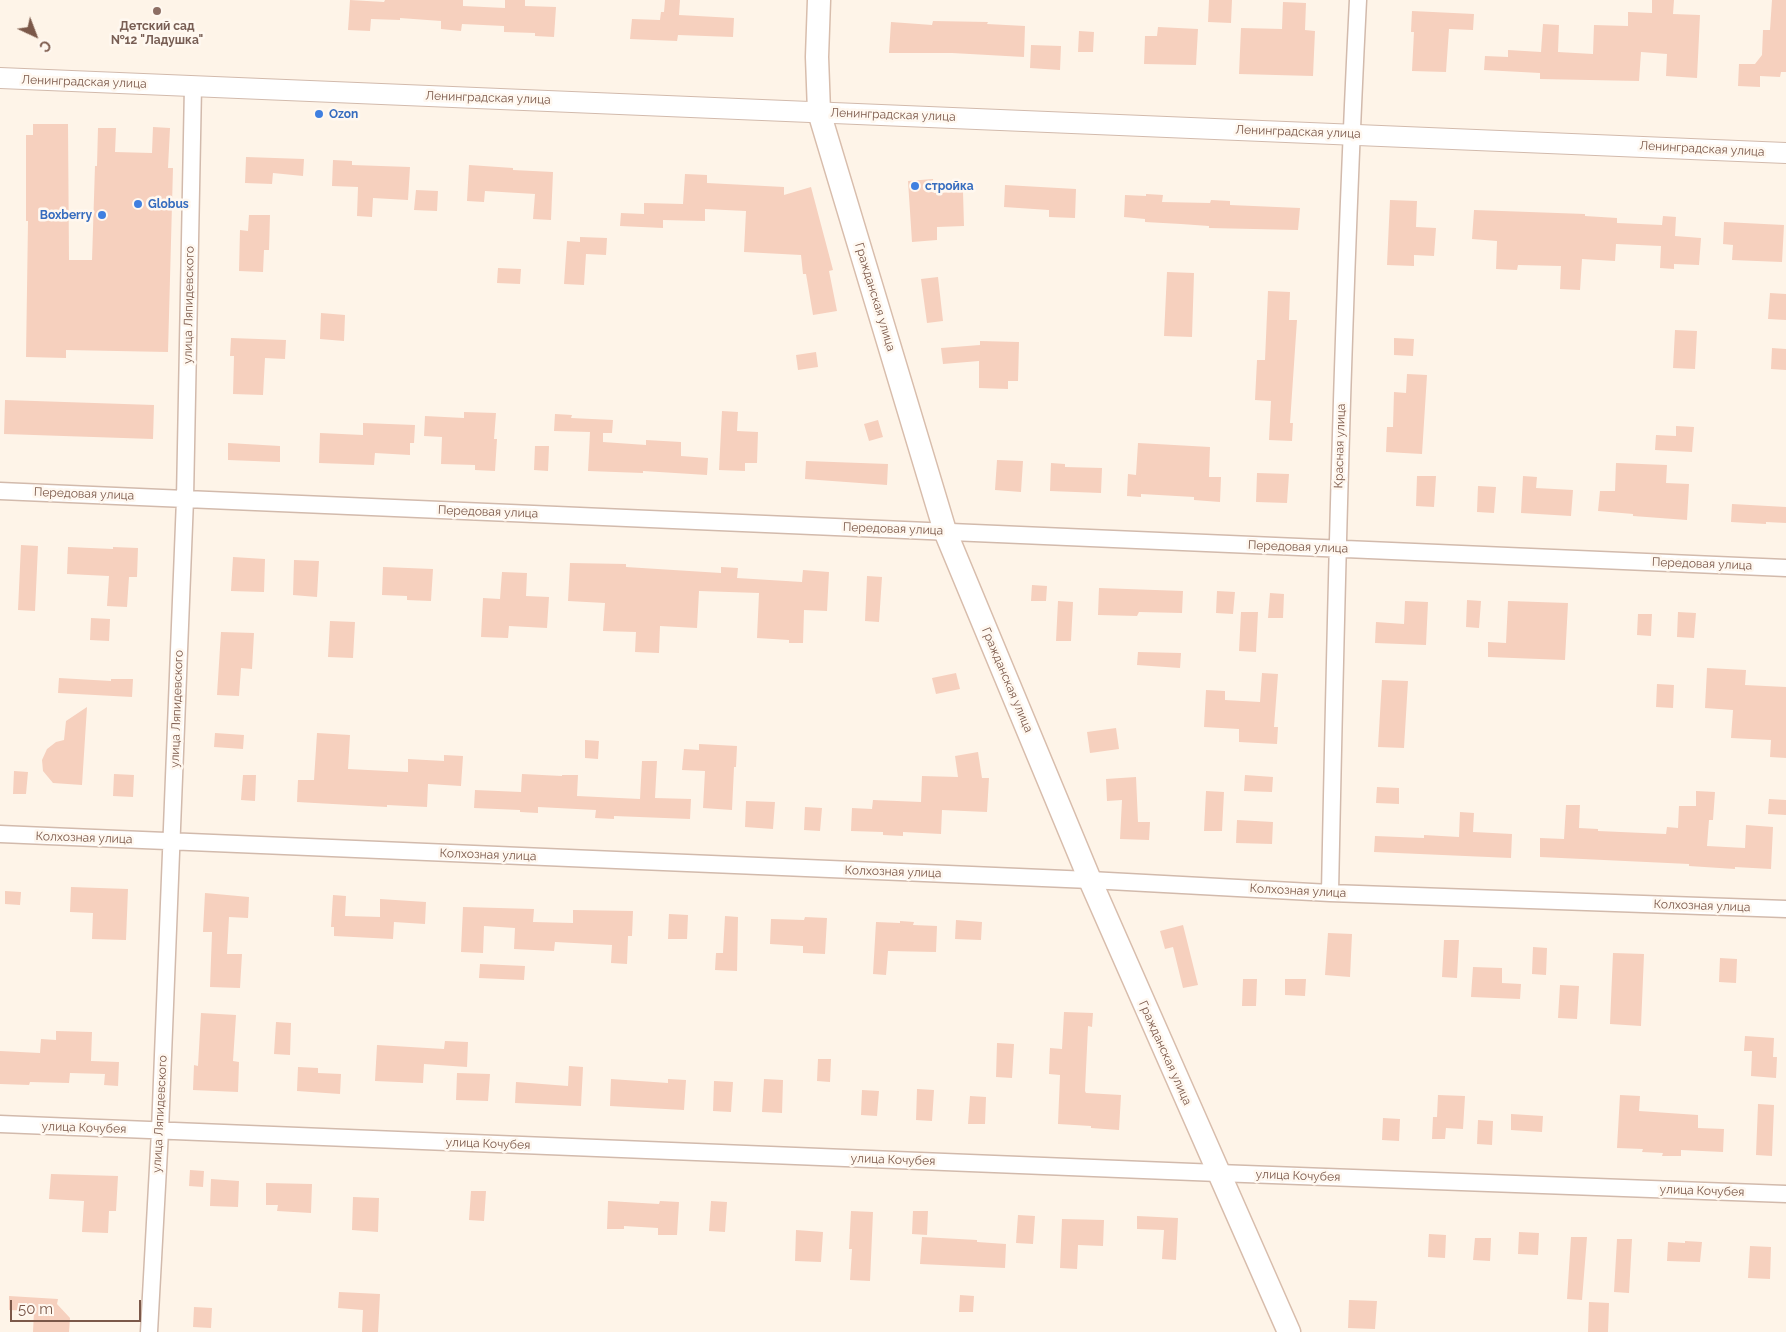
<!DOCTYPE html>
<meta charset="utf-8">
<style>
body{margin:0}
#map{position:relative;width:1786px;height:1332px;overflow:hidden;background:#fef4e8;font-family:Raleway,sans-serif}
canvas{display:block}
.north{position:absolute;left:10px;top:10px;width:50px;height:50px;-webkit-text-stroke:4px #fff8f0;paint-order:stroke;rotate:137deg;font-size:14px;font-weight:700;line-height:20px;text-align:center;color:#7b5849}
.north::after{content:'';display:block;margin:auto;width:18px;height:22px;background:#7b5849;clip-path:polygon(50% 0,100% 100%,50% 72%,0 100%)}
.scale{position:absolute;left:10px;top:1300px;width:131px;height:22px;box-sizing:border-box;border:2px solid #7b5849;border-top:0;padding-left:6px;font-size:15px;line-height:18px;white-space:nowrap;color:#7b5849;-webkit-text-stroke:4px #fff8f0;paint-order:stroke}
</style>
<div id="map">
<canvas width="1786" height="1332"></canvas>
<div class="north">С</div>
<div class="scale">50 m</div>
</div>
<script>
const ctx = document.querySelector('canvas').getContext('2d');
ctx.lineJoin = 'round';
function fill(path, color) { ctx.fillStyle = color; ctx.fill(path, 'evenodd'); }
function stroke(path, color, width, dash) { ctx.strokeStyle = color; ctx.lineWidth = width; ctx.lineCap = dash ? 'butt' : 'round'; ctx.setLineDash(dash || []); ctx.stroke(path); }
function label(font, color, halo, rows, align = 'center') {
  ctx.font = font + ' Raleway,sans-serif'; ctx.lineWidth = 5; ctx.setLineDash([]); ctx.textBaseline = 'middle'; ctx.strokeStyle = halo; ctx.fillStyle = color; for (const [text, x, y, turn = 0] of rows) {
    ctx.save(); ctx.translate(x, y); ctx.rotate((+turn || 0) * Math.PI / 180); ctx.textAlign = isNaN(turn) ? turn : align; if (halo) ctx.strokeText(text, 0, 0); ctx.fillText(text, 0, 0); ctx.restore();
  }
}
const building = new Path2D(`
 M350,0L384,2L385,0H463V6L505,8V0H525V6L556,7L554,37L535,36V33L504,32V26L462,24L461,31L441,29V21L400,18V20L371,19L370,31L348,30Z
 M665,0H680L679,15L734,18L733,37L678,35L677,41L630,39L632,19L660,20L661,12H664Z
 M1209,0H1232L1231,23L1208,22Z
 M1652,0H1674L1673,14L1700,15L1697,78L1666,76L1667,54L1641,52L1639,81L1540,79V73L1484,70L1485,56L1508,57V50L1541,52L1543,24L1559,25L1558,52L1593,54L1594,25L1628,26V12L1652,13Z
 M1772,0H1786V72H1781L1780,77L1760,76V87L1738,86L1739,64H1755L1762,55L1763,30H1770Z
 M1283,2L1306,3L1305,30L1315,31L1313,76L1239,74L1241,28L1282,29Z
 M1412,11L1474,14L1473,30L1449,29L1446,72L1412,71L1414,32H1411Z
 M933,21L988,22L987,24L1025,26L1024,57L952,53H889L891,22L932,25Z
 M1158,27L1198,29L1196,65L1144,64L1145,36H1157Z
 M1079,31L1094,32L1093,52H1078Z
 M1031,45L1061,46L1060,70L1030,68Z
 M33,124H68L69,260H92L95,166H97L98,128H116L115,152L152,153L153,127L170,128L168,168H173L168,352L66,350V358L26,357L28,221H26V135H33Z
 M246,157L304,159L303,176L273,173L272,184L245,183Z
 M333,160L352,161V165L410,167L408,200L373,198L372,217L357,216L358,187L332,186Z
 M469,165L513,168V170L553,172L551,220L533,219L535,194L485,191L484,202L467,201Z
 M685,174L707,175V183L784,187V195L811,187L833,270L829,271L837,311L813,315L806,274H803L801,255L744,252L746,211L705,209V221L663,220V228L620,226L621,213L644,214V203L683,204Z
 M933,179L934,193L963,192L964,226L937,227V240L912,242L908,181Z
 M1005,185L1076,189L1075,218L1049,217V210L1004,207Z
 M416,190L438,191L437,211L414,210Z
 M1146,194L1163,195L1162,202L1210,203L1211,200L1230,201V205L1300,208L1298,230L1209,228V226L1181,224L1145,222V219L1124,217L1125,195L1146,196Z
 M1390,200L1417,201L1416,227L1436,228L1434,256L1414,255V266L1387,265Z
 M1474,210L1585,214V216L1617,218V223L1662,225L1663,216L1676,217L1675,236L1701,238L1699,265L1674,264V269L1660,268L1661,246L1616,244L1615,261L1582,259L1580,290L1560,289L1561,266L1518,265L1517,270L1496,269L1497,241L1472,239Z
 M249,215H270L269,250H264L263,272L239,271L240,230L248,231Z
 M1724,222L1784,225L1782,262L1732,260L1733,245L1723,244Z
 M580,237L607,238L606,255L586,254L584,285L564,284L567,241L580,242Z
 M498,268L521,269L520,284L497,283Z
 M1167,272L1194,273L1192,337L1164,336Z
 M938,277L943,321L927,323L921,279Z
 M1268,291L1290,292L1289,320H1297L1290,423H1293L1292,441L1269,440L1271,401L1255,400L1257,360H1265Z
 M1770,293L1786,294V320L1768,319Z
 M321,313L345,315L344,341L320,339Z
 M1675,330L1697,331L1695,369L1673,368Z
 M231,338L286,340L285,359L265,358L263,395L233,394L234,356H230Z
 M1394,338L1414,339L1413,356L1394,355Z
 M980,341L1019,342L1018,381H1008V389L979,388V361L943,364L941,348L980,345Z
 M1772,348L1786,349V370L1771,369Z
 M816,352L818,367L798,370L796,355Z
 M1407,374L1427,375L1422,454L1386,452L1387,427H1393L1394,392L1406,393Z
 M5,400L154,405L153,439L4,434Z
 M722,411L738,412L737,431L758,432L757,463H745V471L719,470Z
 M464,412L496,413L494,439H497L495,471L475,470V465L441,464L442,437L424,436L425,416L464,418Z
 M555,414L572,415L571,418L613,420L612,433H603V442L646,445V440L681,442V456L708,458L707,475L643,471V473L588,471L590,432L554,431Z
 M878,420L883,437L869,441L864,424Z
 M363,423L415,425L414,443H410V455L375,453L374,465L319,463L320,433L363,435Z
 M1676,426L1694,427L1692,452L1655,450L1656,435L1676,436Z
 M228,443L280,446V462L228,460Z
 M1138,443L1210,447L1209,477H1221L1220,502L1194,500V497L1141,494V497L1127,496L1128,474L1136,475Z
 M535,446H549L548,471L534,470Z
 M997,460L1023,461L1021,492L995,490Z
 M806,461L888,464L887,485L805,479Z
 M1051,463L1065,464V467L1102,468L1101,493L1050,491Z
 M1616,463L1667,465L1666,483L1689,484L1687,520L1633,516V514L1598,511L1600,491H1615Z
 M1257,473L1289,474L1287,503L1256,502Z
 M1417,476H1436L1434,507L1416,506Z
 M1523,476L1537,477L1536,488L1573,490L1571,516L1521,513Z
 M1478,486L1496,487L1494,513L1477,512Z
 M1732,504L1786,507V523L1766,522V524L1731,522Z
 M21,545L38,546L35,611L18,610Z
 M68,547L113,549V547L138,548L137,577H129L127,607L107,606L109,576L67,574Z
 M233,557L265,559L264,592L231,591Z
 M294,560L319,561L317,597L293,595Z
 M570,563L626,564V567L721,573V567L738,568L737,578L802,582L803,570L829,572L827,611L804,610L803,643H789V640L757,638L759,593L699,591L697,628L660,626L659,653L635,652L636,632L603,631L605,603L568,601Z
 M383,567L433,569L431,601L407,600V596L382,595Z
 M502,572L527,573L526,596L549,597L547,628L509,626L508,638L481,637L483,598L500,599Z
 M867,576L882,577L879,622L865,621Z
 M1032,585L1047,586L1046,601H1031Z
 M1099,588L1183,591L1182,613L1139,612L1137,616L1098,615Z
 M1217,591L1235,592L1233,614L1216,613Z
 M1270,593L1284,594L1283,618H1268Z
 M1467,600L1481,601L1479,628L1466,627Z
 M1058,601L1073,602L1071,641H1056Z
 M1405,601L1428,602L1426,645L1375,643L1376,622L1404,624Z
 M1508,601L1568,603L1565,660L1488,657V642L1506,643Z
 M1241,612H1258L1256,652L1239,651Z
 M1678,612L1696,613L1694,638L1677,637Z
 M1638,614H1652L1651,636L1637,635Z
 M91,618L110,619L109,641L90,640Z
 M330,621L355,622L353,658L328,657Z
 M221,632L254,633L252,669L241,668L239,696L217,695Z
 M1138,652L1181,653L1180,668L1137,665Z
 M1707,668L1746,670L1745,685L1786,687V758L1770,757L1771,740L1731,738L1733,710L1705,708Z
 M956,673L960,689L936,694L932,678Z
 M1262,673L1278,674L1274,727H1278L1277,744L1239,742V729L1204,727L1206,690L1225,691V700L1260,702Z
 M59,678L111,681V679H133L132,697L58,693Z
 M1382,680L1408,681L1404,748L1378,747Z
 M1657,684L1674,685L1673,708L1656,707Z
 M87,707L82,785L53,783L43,771L42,760L47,749L56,742L64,740L66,721Z
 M1116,728L1119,749L1090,753L1087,732Z
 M215,733L244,735L243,749L214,747Z
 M317,733L350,735L348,769L408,772V759L444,761V755L463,756L461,786L428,784L427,807L387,805V807L297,802L298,780H314Z
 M585,740L599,741L598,759L585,758Z
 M699,744L737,746L736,767H734L732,810L703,808L705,771L682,770L684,749L699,750Z
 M978,752L982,778H989L987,812L942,810L941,834L903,832V836L883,835V832L851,831L852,808L872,809L873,800L921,802L922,776L958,777L955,756Z
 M642,761H657L655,798L691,799L690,819L614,816V819L595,818L596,810L538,807V813L520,812V810L474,808L475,790L521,792L522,774L562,776V775H578L577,796L640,799Z
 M14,771L28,772L26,794H13Z
 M114,774L134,775L133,797L113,796Z
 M243,775H256L255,801L241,800Z
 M1245,775L1273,777L1272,792L1244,791Z
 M1136,777L1138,822H1150L1149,840L1120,839L1122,800L1107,801L1106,779Z
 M1377,787L1399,788V804L1376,803Z
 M1206,791L1224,792L1222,831H1204Z
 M1696,791L1715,792L1713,820H1709L1707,846L1745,848L1746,825L1773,827L1771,869L1735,867V869L1689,866V864L1540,857V838L1564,839L1566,805H1580L1579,828L1598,829V831L1666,834L1667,827L1678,828L1679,806H1696Z
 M1769,799L1786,800V815L1768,814Z
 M746,801L775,802L773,829L745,827Z
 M805,807L822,808L820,831L804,830Z
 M1460,812L1474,813L1473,832L1512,834L1511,858L1374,852L1375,836L1424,838V835L1459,837Z
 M1237,820L1273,822L1272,844L1236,843Z
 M71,887L128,889L126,940L92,939L93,913L70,912Z
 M5,891L21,892L20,905L5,904Z
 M205,893L249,897L248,918L229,917L227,954H242L240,988L210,987L212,932H203Z
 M333,895L346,896L345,916L380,917V899L426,902L425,924L394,922L393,939L334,936V927H331Z
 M463,907L534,909L533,922L573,923V910L633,911L632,936H628L627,964L611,963L612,945L555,942L554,951L514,949L515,928L484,926L483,953L461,952Z
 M669,914L688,915L687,939H668Z
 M725,916L738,917L737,971L715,970L716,953H723Z
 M805,917L827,918L825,954L803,953V946L770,944L771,919L804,920Z
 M956,920L982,922L981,940L955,939Z
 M900,921L914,922L913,925L937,926L936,952L888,951L886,975L873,974L876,922L900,923Z
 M1183,925L1198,985L1183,988L1173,947L1165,949L1160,931Z
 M1328,933L1352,934L1350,977L1325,975Z
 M1444,940H1459L1457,978L1442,977Z
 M1533,947L1547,948L1546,975L1532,974Z
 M1613,953L1644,954L1641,1026L1610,1024Z
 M1720,958L1737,959L1736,983L1719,982Z
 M480,964L525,966L524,980L479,978Z
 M1473,967L1502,968V983L1521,984L1520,999L1471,997Z
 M1243,979H1257L1256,1006H1242Z
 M1285,979H1306L1305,996L1285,995Z
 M1560,985L1579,986L1577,1019L1558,1018Z
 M1064,1012L1093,1013L1092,1027L1088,1026L1085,1091L1086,1093L1121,1095L1119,1130L1091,1128V1126L1058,1124L1060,1075L1049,1074L1050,1048L1062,1049Z
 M201,1013L236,1015L233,1061L239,1062L238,1092L193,1090L194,1065L198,1066Z
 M276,1022L291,1023L290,1055L274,1054Z
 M56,1031L92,1032L91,1061L119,1062L118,1086L104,1085L105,1074L70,1073L69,1083L30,1082L29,1085L0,1084V1051L40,1053L41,1039L56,1040Z
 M1745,1036L1774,1038L1773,1057H1777L1776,1078L1751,1076L1752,1051H1744Z
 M445,1041L468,1042L467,1067L424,1064L423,1083L375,1081L377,1045L444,1049Z
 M997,1043L1014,1044L1012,1078L996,1077Z
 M818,1059H831L830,1082L817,1081Z
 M569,1066L583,1067L581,1106L515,1103L516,1082L568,1086Z
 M298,1067L318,1068V1073L341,1074L340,1094L297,1091Z
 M457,1073L490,1074L488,1101L456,1100Z
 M611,1079L668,1083V1079L686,1080L684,1110L610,1106Z
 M764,1079L783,1080L782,1113L762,1112Z
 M714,1081L733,1082L731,1112L713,1111Z
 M917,1089L934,1090L932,1121L916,1120Z
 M862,1090L879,1091L877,1116L861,1115Z
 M1438,1095L1465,1096L1463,1129L1446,1128L1445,1139H1432L1433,1117H1437Z
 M1620,1095L1640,1096L1639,1111L1698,1115V1128L1724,1129L1723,1152L1681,1150V1156H1662L1663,1153L1642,1152L1643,1149L1617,1148Z
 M970,1096L986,1097L985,1124H968Z
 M1758,1104L1774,1105L1772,1156L1756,1155Z
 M1511,1114L1543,1116L1542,1132L1511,1130Z
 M1383,1118L1400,1119L1399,1141L1382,1140Z
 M1478,1120L1493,1121L1492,1145L1477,1144Z
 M190,1170L204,1171L203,1187L189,1186Z
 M51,1174L118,1176L116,1211H109L108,1233L82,1232L84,1201L49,1199Z
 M211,1179L239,1181L238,1207L210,1206Z
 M266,1183L312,1184L311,1213L277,1211L278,1205H266Z
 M471,1191H486L484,1221L469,1220Z
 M353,1197L379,1198L378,1232L352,1230Z
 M608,1201L659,1204L660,1201L679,1202L677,1235H658V1228L624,1226V1229H607Z
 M711,1201L727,1202L725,1232L709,1231Z
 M851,1211L873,1212L870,1281L850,1280L852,1249H849Z
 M913,1211H928L927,1235L912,1234Z
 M1018,1215L1035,1216L1033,1244L1016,1243Z
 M1137,1216L1178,1218L1176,1260L1162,1259L1164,1230L1137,1229Z
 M1062,1219L1104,1220L1103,1246L1078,1245L1077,1269L1060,1268Z
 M796,1230L823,1232L821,1262L795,1261Z
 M1519,1232L1539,1233L1538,1255L1518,1254Z
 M1429,1234L1446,1235L1445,1258L1428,1257Z
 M922,1237L977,1240V1242L1006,1244L1005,1268L920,1264Z
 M1571,1237H1587L1582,1300L1567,1299Z
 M1475,1238H1491L1490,1261L1473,1260Z
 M1617,1239H1632L1629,1293L1614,1292Z
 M1685,1241L1702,1242L1700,1262L1667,1261L1668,1242L1685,1243Z
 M1750,1246L1771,1247L1770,1279L1748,1278Z
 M339,1292L380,1294L378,1332H362L363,1310L338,1308Z
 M960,1295L974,1296L973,1312H959Z
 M9,1296L58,1299L57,1304L70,1318L69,1332H33L34,1311L9,1310Z
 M1349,1300L1377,1301L1375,1329L1348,1328Z
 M1589,1302L1609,1303L1608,1332H1588Z
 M194,1307L212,1308L211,1328L193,1327Z`);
const minor = new Path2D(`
 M0,491L1786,568
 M0,834L1090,880L1330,893L1786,909
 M1330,893C1336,595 1343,297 1358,0
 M0,1124L1218,1173L1786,1194
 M149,1332L160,1131L185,499L193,86`);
const tertiary = new Path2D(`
 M0,78L1786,153`);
const secondary = new Path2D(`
 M819,0L817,57L819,112L945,531L1090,880L1289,1332`);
const markers = [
 [157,11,5,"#8d6e63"],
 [319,114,5,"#3f7fe0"],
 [915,186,5,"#3f7fe0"],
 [138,204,5,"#3f7fe0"],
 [102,215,5,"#3f7fe0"]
];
const educationNames = [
 ["Детский сад",157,26],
 ["№12 \"Ладушка\"",157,40]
];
const streetNames = [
 ["Ленинградская улица",84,82,2],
 ["Ленинградская улица",488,98,2],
 ["Ленинградская улица",893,115,2],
 ["Ленинградская улица",1298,132,2],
 ["Ленинградская улица",1702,149,3],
 ["Гражданская улица",875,297,73],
 ["улица Ляпидевского",189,305,-89],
 ["Красная улица",1340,446,-88],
 ["Передовая улица",84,494,2],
 ["Передовая улица",488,512,2],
 ["Передовая улица",893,529,2],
 ["Передовая улица",1298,547,2],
 ["Передовая улица",1702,564,2],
 ["Гражданская улица",1007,680,67],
 ["улица Ляпидевского",177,709,-88],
 ["Колхозная улица",84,838,2],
 ["Колхозная улица",488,855,2],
 ["Колхозная улица",893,872,2],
 ["Колхозная улица",1298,891,3],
 ["Колхозная улица",1702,906,2],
 ["Гражданская улица",1165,1053,66],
 ["улица Ляпидевского",160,1114,-87],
 ["улица Кочубея",84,1128,2],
 ["улица Кочубея",488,1144,2],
 ["улица Кочубея",893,1160,2],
 ["улица Кочубея",1298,1176,2],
 ["улица Кочубея",1702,1191,2]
];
const shopNames = [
 ["Ozon",329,114],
 ["стройка",925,186],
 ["Globus",148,204],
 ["Boxberry",92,215,"right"]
];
fill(building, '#f6d0be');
stroke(minor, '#d2baac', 19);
stroke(tertiary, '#d2baac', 22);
stroke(secondary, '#d8bdac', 25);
stroke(minor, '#fff', 16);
stroke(tertiary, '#fff', 20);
stroke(secondary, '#fff', 22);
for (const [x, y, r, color] of markers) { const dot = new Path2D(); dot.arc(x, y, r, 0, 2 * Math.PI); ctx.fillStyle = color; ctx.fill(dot); stroke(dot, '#fff8f0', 2); }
label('bold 12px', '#785e54', '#fff8f0', educationNames);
label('12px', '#7b5849', '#fff8f0', streetNames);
label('bold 12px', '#366cbe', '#fff8f0', shopNames, 'left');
</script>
